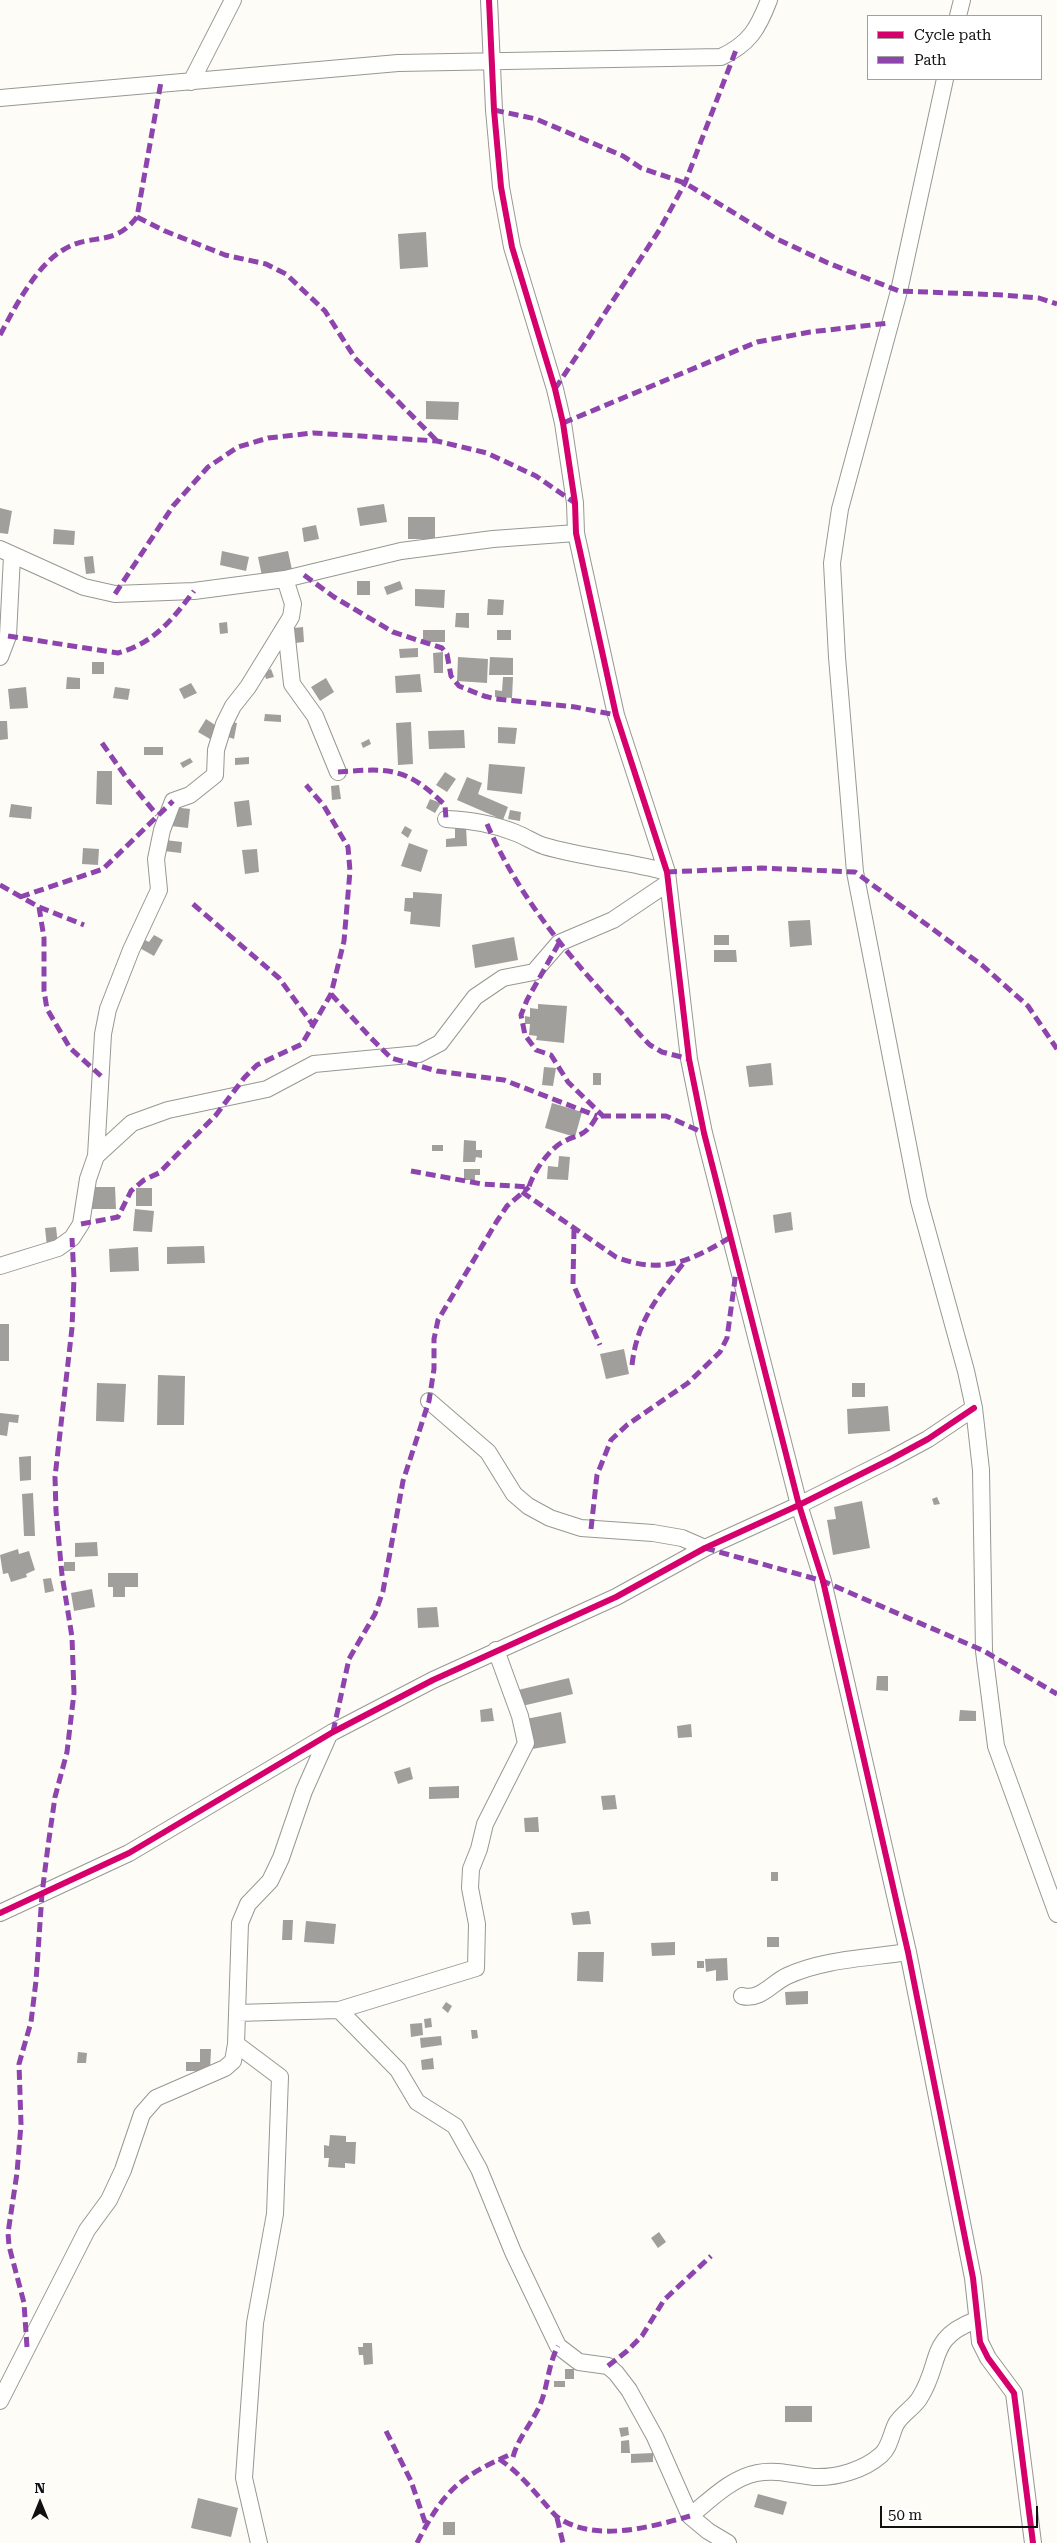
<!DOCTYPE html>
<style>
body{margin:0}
#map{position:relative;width:1057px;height:2543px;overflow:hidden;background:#fdfcf7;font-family:"Roboto Serif",serif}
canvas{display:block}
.legend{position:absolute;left:867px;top:15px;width:175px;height:65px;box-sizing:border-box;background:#fff;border:1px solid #a0a0a0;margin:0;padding:6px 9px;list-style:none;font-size:15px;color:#111}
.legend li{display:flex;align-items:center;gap:10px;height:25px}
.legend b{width:25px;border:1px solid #a0a0a0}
.north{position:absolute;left:15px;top:2478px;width:50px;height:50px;-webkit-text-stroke:4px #fff;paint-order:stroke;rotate:0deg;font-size:14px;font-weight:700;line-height:20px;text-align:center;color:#111}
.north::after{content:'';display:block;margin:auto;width:18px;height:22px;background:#111;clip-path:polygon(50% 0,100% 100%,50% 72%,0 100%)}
.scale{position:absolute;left:880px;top:2506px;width:158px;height:22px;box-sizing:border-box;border:2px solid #111;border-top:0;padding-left:6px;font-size:15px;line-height:18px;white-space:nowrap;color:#111;-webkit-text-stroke:4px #fff;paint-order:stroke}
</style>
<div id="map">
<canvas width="1057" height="2543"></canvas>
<ul class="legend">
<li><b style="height:6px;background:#d6006c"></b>Cycle path</li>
<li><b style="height:6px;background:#8e44ad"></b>Path</li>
</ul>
<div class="north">N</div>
<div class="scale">50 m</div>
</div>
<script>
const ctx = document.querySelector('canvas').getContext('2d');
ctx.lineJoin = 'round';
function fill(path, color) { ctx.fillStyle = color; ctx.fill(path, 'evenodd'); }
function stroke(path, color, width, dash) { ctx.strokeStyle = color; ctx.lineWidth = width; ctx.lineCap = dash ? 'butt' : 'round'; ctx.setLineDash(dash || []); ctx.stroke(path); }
const building = new Path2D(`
 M426,232L428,267L400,269L398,234Z
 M426,401L459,402L458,420L426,419Z
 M384,504L387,522L360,526L357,508Z
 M0,508L12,511L8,534L0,533Z
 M408,517H435V539H408Z
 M316,525L319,539L304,542L302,528Z
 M54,529L75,531L74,545L53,544Z
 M222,551L249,557L246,571L220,565Z
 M288,551L292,570L262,576L258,557Z
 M93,556L95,573L86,574L84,557Z
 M357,581H370V595H357Z
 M400,581L403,589L387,595L384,587Z
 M415,589L445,590L444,608L415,606Z
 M488,599L504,600L503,615H487Z
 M456,613H469V628L455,627Z
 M227,622L228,633L220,634L219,623Z
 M303,627L304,642L295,643L294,628Z
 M423,630H445V642H423Z
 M497,630H511V640H497Z
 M418,648V657L400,658L399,649Z
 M443,652V673H434L433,653Z
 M458,657L488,659L487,683L457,681Z
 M490,657L513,658V675H489Z
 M92,662H104V674H92Z
 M271,669L274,677L266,679L264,672Z
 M420,674L422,692L396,693L395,676Z
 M67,677L80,678V689H66Z
 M503,677H513L512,698L495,697V690L502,691Z
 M326,678L334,692L320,701L311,687Z
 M191,683L197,693L184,699L179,689Z
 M26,687L28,708L10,709L8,689Z
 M115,687L130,689L128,700L113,698Z
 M265,714L281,715V722L264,721Z
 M206,719L218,727L210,739L198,732Z
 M0,721H7L8,739L0,740Z
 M231,722L237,723L234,739L228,737Z
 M411,722L413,764L398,765L396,723Z
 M498,727L517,728L515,744L498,743Z
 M464,730L465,748L429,749L428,731Z
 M369,739L371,744L363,748L361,743Z
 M144,747H163V755H144Z
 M249,757V764L235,765V758Z
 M190,758L193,762L183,768L180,763Z
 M489,764L525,767L522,794L487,790Z
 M97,771H112V805L96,804Z
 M445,772L456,779L447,792L436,785Z
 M467,777L482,783L478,794L508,807L503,820L457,800Z
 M339,785L341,799L332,800L331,786Z
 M430,799L441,803L435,813L426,808Z
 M249,800L252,825L237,827L234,802Z
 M11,804L32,807L31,819L9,817Z
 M173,807L190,809L188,828L171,826Z
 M510,810L521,812L520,821L508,819Z
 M405,826L412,830L408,838L401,833Z
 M466,826L467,846L446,847V839L455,838V827Z
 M165,840L182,842L181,853L164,851Z
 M409,843L428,850L421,872L401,866Z
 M83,848L99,849L98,865L82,864Z
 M257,849L259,872L245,874L242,850Z
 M413,892L442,894L440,927L410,924L411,912L404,911L405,898H413Z
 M810,920L812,945L790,947L788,921Z
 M154,935L163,940L154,956L136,946L141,938L149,942Z
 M714,935H729V945H714Z
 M514,937L518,960L475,968L472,945Z
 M714,950H736L737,962H714Z
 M538,1004L567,1006L564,1043L536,1040L537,1036L529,1035L530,1024H525V1016L530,1017V1008L538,1009Z
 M771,1063L773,1085L749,1087L746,1066Z
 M544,1067L556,1068L553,1086L542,1085Z
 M593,1073H601V1085H593Z
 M552,1103L582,1112L575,1137L545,1128Z
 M464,1140L476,1141V1150H482V1158L476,1157L475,1162H463Z
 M432,1145H443V1151H432Z
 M559,1156L570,1157L568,1180L547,1179L548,1166L558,1167Z
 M464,1169H480V1175H475V1180H464Z
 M90,1187H115L116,1209H90Z
 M136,1188H152V1206H136Z
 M135,1209L154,1211L152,1232L133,1231Z
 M791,1212L793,1230L775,1233L773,1215Z
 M56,1227L58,1245L47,1247L45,1228Z
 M204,1246L205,1263L167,1264V1247Z
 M138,1247L139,1271L110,1272L109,1249Z
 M0,1324H9V1361H0Z
 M624,1349L629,1374L606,1379L600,1354Z
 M158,1375L185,1376L184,1425H157Z
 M97,1383L126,1384L124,1422L96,1421Z
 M852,1383H865V1397H852Z
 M888,1406L890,1431L848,1434L847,1409Z
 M0,1413L19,1415L18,1423L9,1422L7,1436L0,1435Z
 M31,1456V1480L20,1481L19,1457Z
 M33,1493L35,1536H24L22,1494Z
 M937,1497L940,1504L934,1505L932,1499Z
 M862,1501L870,1548L833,1555L827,1520L836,1519L834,1507Z
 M97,1542L98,1556L75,1557V1543Z
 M18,1549L19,1554L29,1551L35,1570L26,1574L27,1577L11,1582L8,1573L3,1574L0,1555Z
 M64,1562H75V1571H64Z
 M108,1573H138V1587H125V1597H113V1587H108Z
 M51,1578L54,1591L45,1593L43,1579Z
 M92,1589L95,1607L74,1611L71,1593Z
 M437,1607L439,1627L418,1628L417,1608Z
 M877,1676H888V1691L876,1690Z
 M569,1678L573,1694L522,1706L518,1690Z
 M492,1708L494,1721L481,1722L480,1710Z
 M960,1710L976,1711V1721H959Z
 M561,1712L566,1743L532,1749L526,1719Z
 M691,1724L692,1737L678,1738L677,1726Z
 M410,1767L413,1779L398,1784L394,1772Z
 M459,1786V1798L429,1799V1787Z
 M615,1795L617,1809L603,1810L601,1796Z
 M538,1817L539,1832H525L524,1818Z
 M771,1872H778V1881H771Z
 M589,1911L591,1924L573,1925L571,1913Z
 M283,1920H293L292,1940H282Z
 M306,1921L336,1924L334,1944L304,1942Z
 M767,1937H779V1947H767Z
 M675,1942V1955L652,1956L651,1943Z
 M578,1952H604L603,1982L577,1981Z
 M727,1958L728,1980L716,1981V1970L706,1972L705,1959Z
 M697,1961H704V1968H697Z
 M808,1991V2004L786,2005L785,1992Z
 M446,2002L452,2006L448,2013L442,2008Z
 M431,2018L432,2027L425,2028L424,2019Z
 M422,2023L423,2035L411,2037L410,2024Z
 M471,2030H477L478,2038L472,2039Z
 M441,2036L442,2045L421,2048L420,2038Z
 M200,2049H211L210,2071H186V2062H200Z
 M78,2052L87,2053L86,2063H77Z
 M433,2058L434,2069L422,2070L421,2060Z
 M330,2135L346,2136V2142H356L355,2164L345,2163V2168L328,2167L329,2158H324V2145L329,2146Z
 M659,2232L666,2242L658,2248L651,2238Z
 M363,2343H372L373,2364L364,2365L363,2355H359L358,2347H363Z
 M565,2369H574V2379H565Z
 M554,2381H565V2387H554Z
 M785,2406H812V2422H785Z
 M628,2427L629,2435L621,2437L619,2428Z
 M629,2440L630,2453H621V2441Z
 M653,2453V2462L631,2463V2454Z
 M758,2494L787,2502L783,2515L754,2507Z
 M198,2498L238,2508L231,2537L191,2528Z
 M443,2522H455V2535H443Z`);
const minor = new Path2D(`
 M489,0L494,110L501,187L512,247L555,389L563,423L575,503L576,533L616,715L667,872L689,1059L704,1133L799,1505L823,1581L908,1952L973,2278L980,2342L988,2358L1014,2393L1033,2543
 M958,16L962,0
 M945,79L899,291L840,509L832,563L837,657L855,872L919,1201L966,1371L974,1408L981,1470L984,1651L996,1746L1057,1914
 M191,82L233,0
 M0,98L398,63L721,57C749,44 758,29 769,0
 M0,549L84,587L115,594L194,591L285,579L401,551L493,539L576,533
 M286,629L292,684L315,716L338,772
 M0,657L8,636L12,556
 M446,819C470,820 494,824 516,833C526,837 535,843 544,846C585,858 627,861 667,872
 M96,1156L132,1123L168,1110L267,1089L314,1064L419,1054L440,1043L475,997L503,978L534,972L559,943L613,920L668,883
 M0,1266L58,1248L72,1238L81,1224L88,1179L96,1156L103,1034L108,1009L131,950L159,890L156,859L162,830L173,801L190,795L215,775L216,750L224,724L233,706L248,687L291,617L293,604L285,579
 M429,1401L488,1452L514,1494L528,1506L550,1518L581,1528L653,1533L682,1538L705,1548
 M0,1913L129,1853L333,1732L433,1680L616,1597L705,1548L799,1505L891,1459L928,1439L974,1408
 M742,1996C760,2001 772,1983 787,1976C823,1959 869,1958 908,1952
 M339,2010L476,1968L477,1924L470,1888L471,1869L479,1849L485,1824L526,1743L520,1716L496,1650
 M237,2013L339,2010L398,2070L417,2102L455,2126L479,2169L513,2252L558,2346L579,2362L608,2366L616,2373L629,2390L655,2437L690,2516L708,2531L728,2543
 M236,2044L280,2077L275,2214L255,2323L244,2478L259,2543
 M0,2401L87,2230L109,2200L123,2170L142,2114L156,2098L225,2068L233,2061L236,2044L240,1923L248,1904L270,1881L281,1858L304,1791L328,1737
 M690,2516C710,2500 731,2478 757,2473C776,2469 795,2475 814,2477C837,2478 864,2470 881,2455C890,2447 891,2434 896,2424C902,2414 913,2408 919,2399C943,2362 926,2339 976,2320`);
const quiet = new Path2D(`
 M494,110L536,119L623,156L641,168L685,183L775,238L828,263L899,291L1003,295L1039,298L1057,304
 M137,217L165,231L225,255L266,264L286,274L325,311L355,358L437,441
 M0,335C15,307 36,266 63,250C92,232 113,248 137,217L161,82
 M555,389L660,229L685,183L736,50
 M563,423L757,342L810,332L889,323
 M304,575L334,597L393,632L442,648L447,654L451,676L459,686L484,696L496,699L575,707L616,715
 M115,594L173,506L208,467L238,447L268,438L313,433L437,441L487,453L536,476L575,503
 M8,636L118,653C154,643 172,620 194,591
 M102,743L128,780L157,815
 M338,772C390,768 406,767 445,805L446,819
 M487,824C516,892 564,951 614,1005C627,1018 637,1033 650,1045L662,1052L689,1059
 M667,872L761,868L855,872L983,966L1028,1006L1057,1049
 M0,885L39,907L84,925
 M20,897L103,869L173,801
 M193,904L279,978L313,1025
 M39,907L44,938V991L47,1009L70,1048L101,1076
 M559,943L527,1000L521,1015L525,1035L536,1050L551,1055L568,1082L604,1117
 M331,994L370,1037L391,1058L437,1071L504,1080L597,1116
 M411,1171L482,1184L529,1187C533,1173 546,1154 558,1145C577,1132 583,1141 597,1116H666L704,1133
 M522,1192L616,1257C662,1275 691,1261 731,1237
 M81,1224L118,1217L131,1191L144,1180L159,1173L216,1115L244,1078L257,1065L302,1044L331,994L344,941L350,871L348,847L324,806L306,785
 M574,1229L573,1284L600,1345
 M632,1365C637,1320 659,1295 685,1261
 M591,1529L597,1475L611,1440L627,1425L688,1383L720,1352L727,1338L736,1272
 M705,1548L823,1581L984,1651L1057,1694
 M333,1732L349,1659L375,1614L383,1591L403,1481L429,1401L434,1369V1339L438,1320L497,1221L507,1206L529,1187
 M27,2347L24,2303L9,2246L8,2233L17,2173L21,2124L19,2064L31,2022L36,1981L42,1894L48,1846L55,1797L67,1752L74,1693L72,1637L62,1575L56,1511L55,1477L72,1328L74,1278L72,1238
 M608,2366L627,2351L642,2336L664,2300L711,2256
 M386,2431L411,2481L426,2525
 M513,2457C518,2438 532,2423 540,2405C548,2386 548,2365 558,2346
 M499,2459C523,2475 537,2496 556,2516C592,2543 648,2528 690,2516
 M557,2518L563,2543
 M417,2543C444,2490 460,2476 514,2453`);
const cycleway = new Path2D(`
 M489,0L494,110L501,187L512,247L555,389L563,423L575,503L576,533L616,715L667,872L689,1059L704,1133L799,1505L823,1581L908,1952L973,2278L980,2342L988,2358L1014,2393L1033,2543
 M0,1913L129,1853L333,1732L433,1680L616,1597L705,1548L799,1505L891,1459L928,1439L974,1408`);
fill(building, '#a19f9c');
stroke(minor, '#979795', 18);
stroke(minor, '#fffffe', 16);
stroke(quiet, '#8e44ad', 5, [10, 5]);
stroke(cycleway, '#d6006c', 6);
</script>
